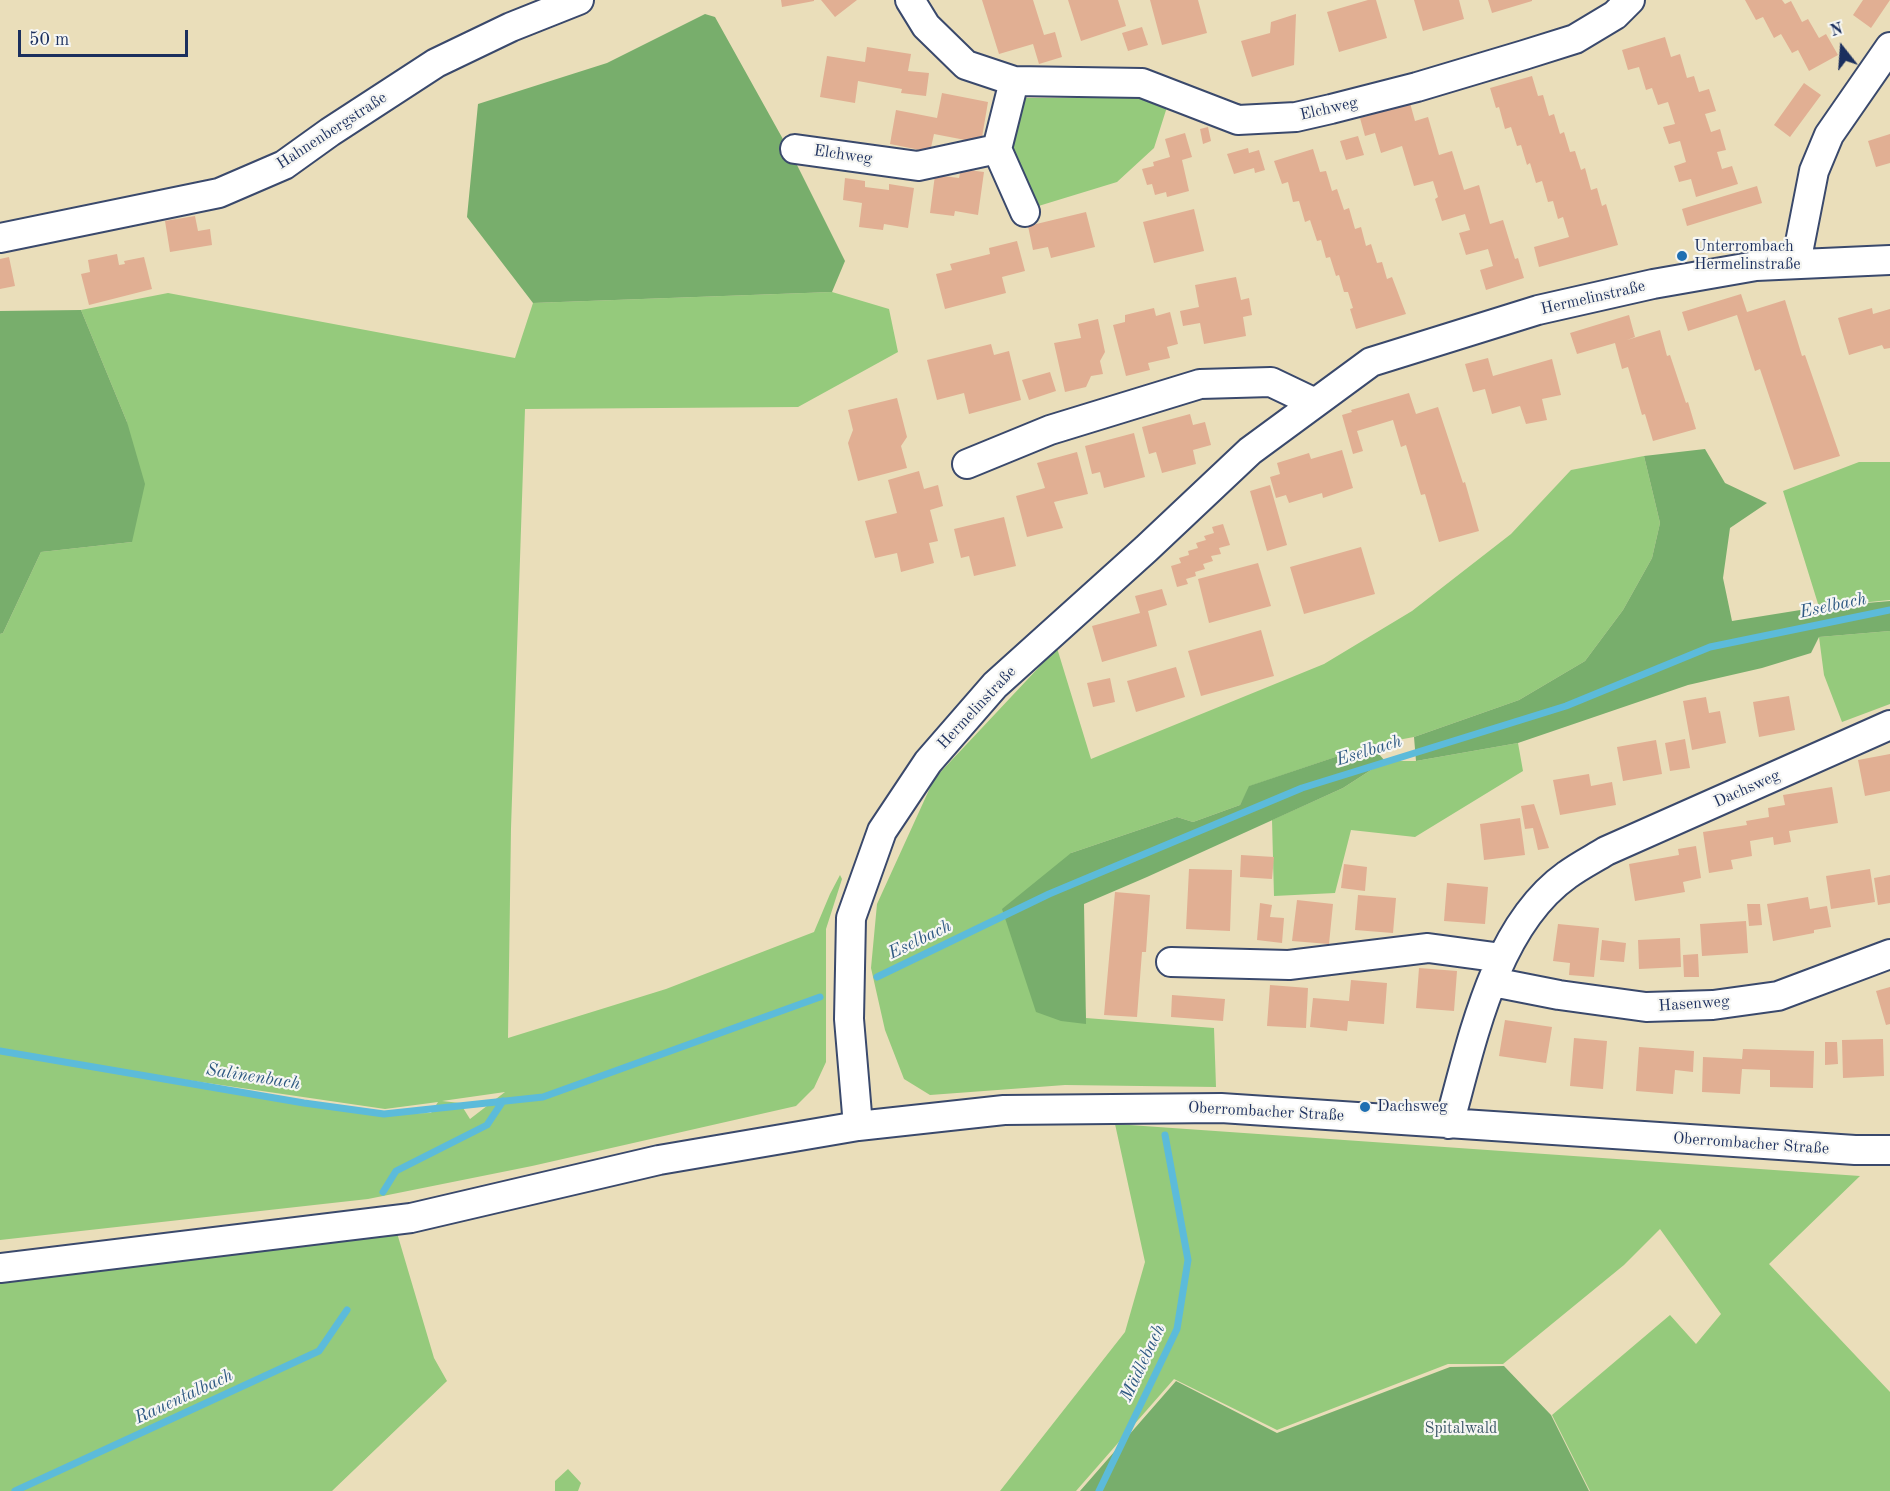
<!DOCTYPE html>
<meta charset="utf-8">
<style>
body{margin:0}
#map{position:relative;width:1890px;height:1491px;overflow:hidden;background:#eadeba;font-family:"Old Standard TT",serif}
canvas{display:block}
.north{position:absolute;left:1812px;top:18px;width:60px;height:60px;-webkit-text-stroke:4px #f6f6f2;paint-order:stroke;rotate:343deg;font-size:16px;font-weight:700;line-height:24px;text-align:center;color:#1b2f5e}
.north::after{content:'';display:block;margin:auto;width:21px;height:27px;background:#1b2f5e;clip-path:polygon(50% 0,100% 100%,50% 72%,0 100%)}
.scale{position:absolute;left:18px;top:30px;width:170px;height:27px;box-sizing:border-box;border:3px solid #1b2f5e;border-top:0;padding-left:8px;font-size:18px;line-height:21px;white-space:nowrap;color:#1b2f5e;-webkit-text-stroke:4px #f6f6f2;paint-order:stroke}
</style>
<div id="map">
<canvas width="1890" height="1491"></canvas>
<div class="north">N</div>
<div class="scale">50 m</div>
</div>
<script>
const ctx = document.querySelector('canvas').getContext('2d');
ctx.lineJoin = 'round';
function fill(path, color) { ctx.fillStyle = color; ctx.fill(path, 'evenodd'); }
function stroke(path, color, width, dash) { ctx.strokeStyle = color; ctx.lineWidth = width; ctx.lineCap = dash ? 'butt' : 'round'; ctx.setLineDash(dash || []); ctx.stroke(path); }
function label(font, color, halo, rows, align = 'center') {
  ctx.font = font + ' "Old Standard TT",serif'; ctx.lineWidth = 4.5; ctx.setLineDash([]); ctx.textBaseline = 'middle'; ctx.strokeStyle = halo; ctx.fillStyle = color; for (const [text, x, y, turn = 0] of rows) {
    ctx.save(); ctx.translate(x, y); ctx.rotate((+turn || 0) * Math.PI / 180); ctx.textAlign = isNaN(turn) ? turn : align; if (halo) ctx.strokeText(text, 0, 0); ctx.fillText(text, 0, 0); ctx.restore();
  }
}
const green = new Path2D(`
 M1020,98H1137L1167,107L1154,148L1117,182L1032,208L1009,146Z
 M832,292L889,309L898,352L798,407L525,409L511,828L508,1038L666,989L814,932L830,894L840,875L842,879L826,929V1062L814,1088L796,1106L532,1166L368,1199L0,1240V634L3,633L41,552L132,542L127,422L81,310L168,293L515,358L533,303ZM91,1066L385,1109L438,1102L431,1113L384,1114L304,1103ZM505,1092L470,1119L460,1103L442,1101Z
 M1644,456L1660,523L1652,558L1623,610L1585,661L1519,700L1414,737L1371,745L1250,786L1240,805L1193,822L1177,817L1071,853L1086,1018L1214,1028L1216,1087L1065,1085L930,1095L904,1079L885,1030L871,968L877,904L934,779L1057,648L1091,759L1324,664L1412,611L1511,534L1571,470Z
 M1859,462H1890V600L1819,607L1783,491Z
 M1890,631V704L1842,722L1824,675L1819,637Z
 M1518,743L1523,771L1415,837L1351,830L1335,893L1274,896L1272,820L1343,788L1385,761H1416Z
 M1115,1124L1860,1176L1769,1264L1890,1392V1491H1590L1552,1415L1670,1315L1696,1344L1721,1314L1660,1229L1624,1265L1503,1364H1448L1277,1430L1174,1379L1076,1491H1000L1125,1332L1145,1262Z
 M397,1233L434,1358L447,1381L332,1491H0V1278Z
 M568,1469L581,1483L578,1491H555V1481Z`);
const forest = new Path2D(`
 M705,14L715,17L794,159L845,261L832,292L533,303L467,217L478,104L607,63Z
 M81,310L127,422L145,484L132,542L41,552L3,633L0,634V311Z
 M1705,449L1725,483L1767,503L1730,528L1723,578L1732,621L1819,607L1890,601V631L1819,637L1811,653L1762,668L1688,685L1518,743L1416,761L1414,737L1519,700L1585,661L1623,610L1652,558L1660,523L1644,456Z
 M1371,745L1385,761L1343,788L1147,877L1084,904L1086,1024L1061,1021L1036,1012L1002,909L1071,853L1177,817L1193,822L1240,805L1249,786Z
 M1504,1366L1551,1415L1589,1491H1080L1176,1381L1277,1433L1450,1367Z`);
const stream = new Path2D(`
 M877,977L1049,894L1302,788L1566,706L1710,647L1890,610
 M0,1051L304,1103L384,1114L543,1097L820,997
 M383,1192L396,1171L487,1125L503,1101
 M15,1491L319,1351L347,1310
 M1099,1491L1177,1329L1188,1260L1165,1135`);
const building = new Path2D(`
 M781,0H814V1L782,7Z
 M821,0H857L835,17Z
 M982,0H1033L1044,35L1055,32L1062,57L1039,64L1033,44L999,54Z
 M1068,0H1118L1126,26L1081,41Z
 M1150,0H1198L1207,33L1162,45Z
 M1368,0H1376L1387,38L1339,52L1327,12Z
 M1414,0H1459L1464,19L1423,31Z
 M1488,0H1532V1L1492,13Z
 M1745,0H1782L1785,4L1791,1L1802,22L1808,19L1819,38L1826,34L1838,55L1809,71L1798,50L1792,53L1781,34L1774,38L1763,17L1756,20Z
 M1863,0H1890L1871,28L1853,15Z
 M1296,14L1294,65L1252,77L1241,41L1270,33L1271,22Z
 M1142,27L1148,45L1128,51L1122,33Z
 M1665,37L1671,57L1680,54L1687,78L1694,76L1699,92L1709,89L1716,111L1705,114L1711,132L1720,129L1726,150L1717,152L1722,169L1732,166L1738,184L1696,197L1691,179L1679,182L1674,166L1686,162L1680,141L1669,144L1663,127L1675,124L1668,102L1658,105L1652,88L1646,90L1639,67L1628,70L1622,50Z
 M867,47L911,54L908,71L929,73L926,96L901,93L902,89L858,81L855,103L820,97L827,56L865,62Z
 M1532,76L1538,96L1543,95L1549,116L1554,114L1560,134L1564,132L1570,152L1575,151L1581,170L1585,168L1591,190L1597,188L1602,206L1606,204L1618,245L1539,267L1534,247L1569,237L1563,217L1558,219L1553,201L1548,202L1542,181L1536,183L1530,163L1527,165L1521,145L1517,146L1511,127L1505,129L1499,107L1496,108L1490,88Z
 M1804,83L1821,95L1790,137L1774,125Z
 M942,93L988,102L981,143L934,134L930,152L890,144L896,110L937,118Z
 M1410,103L1415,121L1428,117L1439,155L1452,151L1464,190L1479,185L1490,224L1503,220L1515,259L1518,258L1524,278L1486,290L1480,270L1493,266L1488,249L1466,255L1459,233L1470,230L1465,214L1442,221L1435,199L1438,197L1433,181L1414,186L1402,146L1381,153L1375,133L1365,136L1360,118Z
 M1208,127L1211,141L1203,144L1200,129Z
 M1185,133L1192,157L1182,160L1189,191L1167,197L1166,192L1155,195L1152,184L1147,185L1142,169L1154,166L1153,162L1170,157L1165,139Z
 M1890,134V163L1876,167L1868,141Z
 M1358,136L1364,155L1346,160L1340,141Z
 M1248,148L1249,153L1259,150L1265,170L1255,173L1254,168L1234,174L1227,154Z
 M1313,149L1320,172L1326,171L1332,191L1337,189L1344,210L1349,208L1355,229L1361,227L1366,246L1371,244L1377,263L1382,262L1387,279L1392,277L1406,314L1356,329L1350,309L1353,308L1348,292H1344L1339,275L1336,276L1330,257L1326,258L1321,240L1317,241L1310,220L1305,222L1299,201L1293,202L1288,182L1282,184L1274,161Z
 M961,169L984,172L978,215L955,211L954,216L930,213L935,175L959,178Z
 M845,178L865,181V187L889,190V184L914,188L908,228L884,224L883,230L859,227L862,203L843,200Z
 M1757,186L1762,203L1687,226L1682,209Z
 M1194,209L1204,251L1154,263L1143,222Z
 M1086,212L1095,247L1051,258L1048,247L1033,250L1028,226Z
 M195,216L198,231L210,229L212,245L170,252L165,221Z
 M1017,241L1025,271L1002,277L1006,293L945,309L936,274L952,270L950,264L990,254L989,248Z
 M117,254L119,265L125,264L124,261L144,257L152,289L89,305L81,274L90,272L88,260Z
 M9,257L15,286L0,289V259Z
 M1236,277L1241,300L1249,298L1252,315L1243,317L1246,336L1204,344L1200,323L1183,326L1180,311L1199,307L1195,285Z
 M1741,294L1747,312L1785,300L1802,356L1805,355L1840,456L1794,470L1760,369L1755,371L1737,315L1688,331L1682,312Z
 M1154,308L1156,316L1170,312L1178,344L1167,347L1170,358L1148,363L1150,370L1126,376L1113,325L1125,322V315Z
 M1872,308L1873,314L1890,309V348L1884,349L1882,345L1849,355L1838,318Z
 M1629,315L1635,337L1627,340L1660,330L1667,356L1670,355L1686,403L1688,402L1696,429L1653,441L1645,414L1642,415L1628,367L1622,369L1615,343L1577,354L1570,333Z
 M1098,319L1105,352L1100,361L1103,374L1091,376L1086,387L1065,392L1054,343L1081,338L1078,324Z
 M991,344L994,355L1009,351L1021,400L969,414L964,393L937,400L927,360Z
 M1488,358L1493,376L1552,359L1561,395L1542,399L1547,420L1526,424L1520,406L1492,414L1485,389L1473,392L1465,364Z
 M1050,372L1056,391L1029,400L1022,380Z
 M1409,393L1416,414L1438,407L1463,483L1465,482L1479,531L1439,542L1425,494L1421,495L1406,445L1401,447L1393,420L1357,431L1363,451L1353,454L1342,415L1352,412L1351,410Z
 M897,398L907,437L901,446L907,468L858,481L848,443L853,430L848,410Z
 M1190,414L1193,425L1205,422L1211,445L1193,450L1196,464L1162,473L1156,452L1149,454L1142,427Z
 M1134,433L1145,477L1104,488L1100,472L1092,474L1085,446Z
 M1342,450L1353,488L1323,498L1322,493L1289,503L1286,495L1276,498L1270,477L1280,474L1277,463L1309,453L1311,459Z
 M1077,452L1088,494L1054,502L1063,528L1027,537L1016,496L1045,488L1037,463Z
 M919,471L924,489L938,485L943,506L930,510L938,541L929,543L934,563L901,572L897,553L875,558L865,521L897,513L888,480Z
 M1270,485L1287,545L1267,551L1250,491Z
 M1004,517L1016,566L974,576L969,556L961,558L954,529Z
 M1223,524L1230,545L1219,548L1221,554L1211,556L1213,561L1203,564L1205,569L1195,572L1196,576L1186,579L1188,584L1177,587L1171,566L1181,563L1179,558L1189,555L1188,551L1198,548L1196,543L1206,540L1204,536L1214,533L1212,527Z
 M1361,547L1375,594L1304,614L1290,567Z
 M1258,563L1271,606L1209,623L1198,579Z
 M1162,589L1167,605L1148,611L1157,646L1102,662L1092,626L1140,613L1135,596Z
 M1261,630L1274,676L1201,696L1188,651Z
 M1176,667L1185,697L1136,712L1127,681Z
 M1110,678L1115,702L1093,707L1087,683Z
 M1789,696L1795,730L1759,737L1753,702Z
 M1706,697L1709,713L1720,711L1726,743L1692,750L1683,701Z
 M1685,739L1690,768L1670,771L1665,743Z
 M1656,740L1662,774L1623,781L1617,747Z
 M1890,754V791L1865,796L1858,760Z
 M1589,774L1591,786L1612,782L1616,805L1560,815L1553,780Z
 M1832,787L1838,823L1789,831L1791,842L1774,845L1773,837L1750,841L1752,856L1731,860L1733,869L1709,873L1703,832L1747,825L1746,821L1769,817L1768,808L1785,805L1783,795Z
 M1534,804L1549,848L1538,850L1533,828L1525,829L1521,806Z
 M1520,818L1525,855L1484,860L1480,824Z
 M1696,846L1701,878L1683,882L1685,892L1635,901L1629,864L1679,855L1678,849Z
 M1241,855L1274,857L1272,879L1240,877Z
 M1344,864L1367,867L1365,891L1341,888Z
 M1189,869L1232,870L1230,931L1186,929Z
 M1870,869L1875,902L1831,909L1826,876Z
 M1890,875V903L1878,905L1874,878Z
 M1447,883L1488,887L1485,924L1444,921Z
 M1115,892L1150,895L1146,952H1142L1137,1017L1104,1015Z
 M1358,895L1396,898L1393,933L1355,930Z
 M1808,897L1810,909L1827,906L1831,927L1814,930V933L1773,941L1767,904Z
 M1297,900L1333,904L1329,944L1292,941Z
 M1260,903L1272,905L1270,917L1284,918L1282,943L1257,940Z
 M1747,904H1760L1762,925L1749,926Z
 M1746,921L1748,953L1702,956L1700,924Z
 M1558,924L1599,928L1594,977L1569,975L1570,963L1553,961Z
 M1680,938L1681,967L1639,969L1638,940Z
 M1602,940L1626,943L1624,962L1600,960Z
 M1698,954L1699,977H1684L1683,955Z
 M1419,968L1457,971L1454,1011L1416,1008Z
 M1351,980L1387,983L1384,1024L1348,1021L1347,1031L1310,1027L1313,998L1349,1001Z
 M1270,985L1308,988L1306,1028L1267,1026Z
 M1890,987V1024L1886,1025L1876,991Z
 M1172,995L1225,999L1223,1021L1171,1017Z
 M1505,1020L1552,1027L1546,1063L1499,1056Z
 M1574,1038L1607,1041L1603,1089L1570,1086Z
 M1883,1039L1884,1076L1843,1078L1842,1040Z
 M1825,1042H1837L1838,1064L1825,1065Z
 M1639,1047L1694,1051L1693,1072L1675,1070L1673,1094L1636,1091Z
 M1743,1049L1814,1051L1813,1088L1770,1087V1070L1742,1069L1740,1094L1702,1092L1703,1057L1742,1059Z`);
const minor = new Path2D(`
 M910,0L926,26L966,65L1014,81L1142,83L1238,120L1296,117L1331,109L1417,87L1524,55L1575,39L1615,15L1630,0
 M1014,81L997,149L1025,212
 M795,149L918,166L997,149
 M0,238L219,193L284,165L330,132L436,63L511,27L579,0
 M1796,263L1814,171L1829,135L1890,47
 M967,464L1050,430L1200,384L1271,382L1315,403
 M1171,962L1289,965L1428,948L1502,958
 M1493,982L1559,995L1646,1007L1713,1005L1778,996L1890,954
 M1449,1124C1472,1042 1494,927 1567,875C1579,866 1593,859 1606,851L1890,725
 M858,1126L849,1019L851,918L882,831L928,762L995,685L1146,549L1250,451L1371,362L1538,310L1653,284L1756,266L1890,260
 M0,1268L411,1218L659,1160L858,1126L1004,1110L1221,1108L1855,1150H1890`);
const markers = [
 [1682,256,6,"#1f6fb2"],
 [1365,1107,6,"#1f6fb2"]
];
const streetNames = [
 ["Elchweg",1329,109,-13],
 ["Hahnenbergstraße",332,131,-33],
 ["Elchweg",843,155,8],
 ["Hermelinstraße",1593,298,-13],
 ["Hermelinstraße",977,708,-47],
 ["Dachsweg",1747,789,-24],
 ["Hasenweg",1694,1004,-4],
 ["Oberrombacher Straße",1266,1112,3],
 ["Oberrombacher Straße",1751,1144,4]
];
const poiNames = [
 ["Unterrombach",1694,247],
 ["Hermelinstraße",1694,265],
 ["Dachsweg",1377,1107]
];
const parkNames = [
 ["Spitalwald",1461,1429]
];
const waterNames = [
 ["Eselbach",1833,606,-12],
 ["Eselbach",1369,751,-17],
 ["Eselbach",920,940,-26],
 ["Salinenbach",253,1077,9],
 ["Mädlebach",1143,1363,-65],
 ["Rauentalbach",184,1397,-25]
];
fill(green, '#95ca7c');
fill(forest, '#78ae6c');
stroke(stream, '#5cbbda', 7);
fill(building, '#e1af93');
stroke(minor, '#3a496c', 32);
stroke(minor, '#fff', 28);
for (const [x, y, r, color] of markers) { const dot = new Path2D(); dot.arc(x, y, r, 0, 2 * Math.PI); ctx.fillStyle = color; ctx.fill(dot); stroke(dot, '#f6f6f2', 2); }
label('16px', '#1b2f5e', '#f6f6f2', streetNames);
label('16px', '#1b2f5e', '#f6f6f2', poiNames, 'left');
label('16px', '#3a5666', '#f6f6f2', parkNames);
label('italic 18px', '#2e5983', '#f6f6f2', waterNames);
</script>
